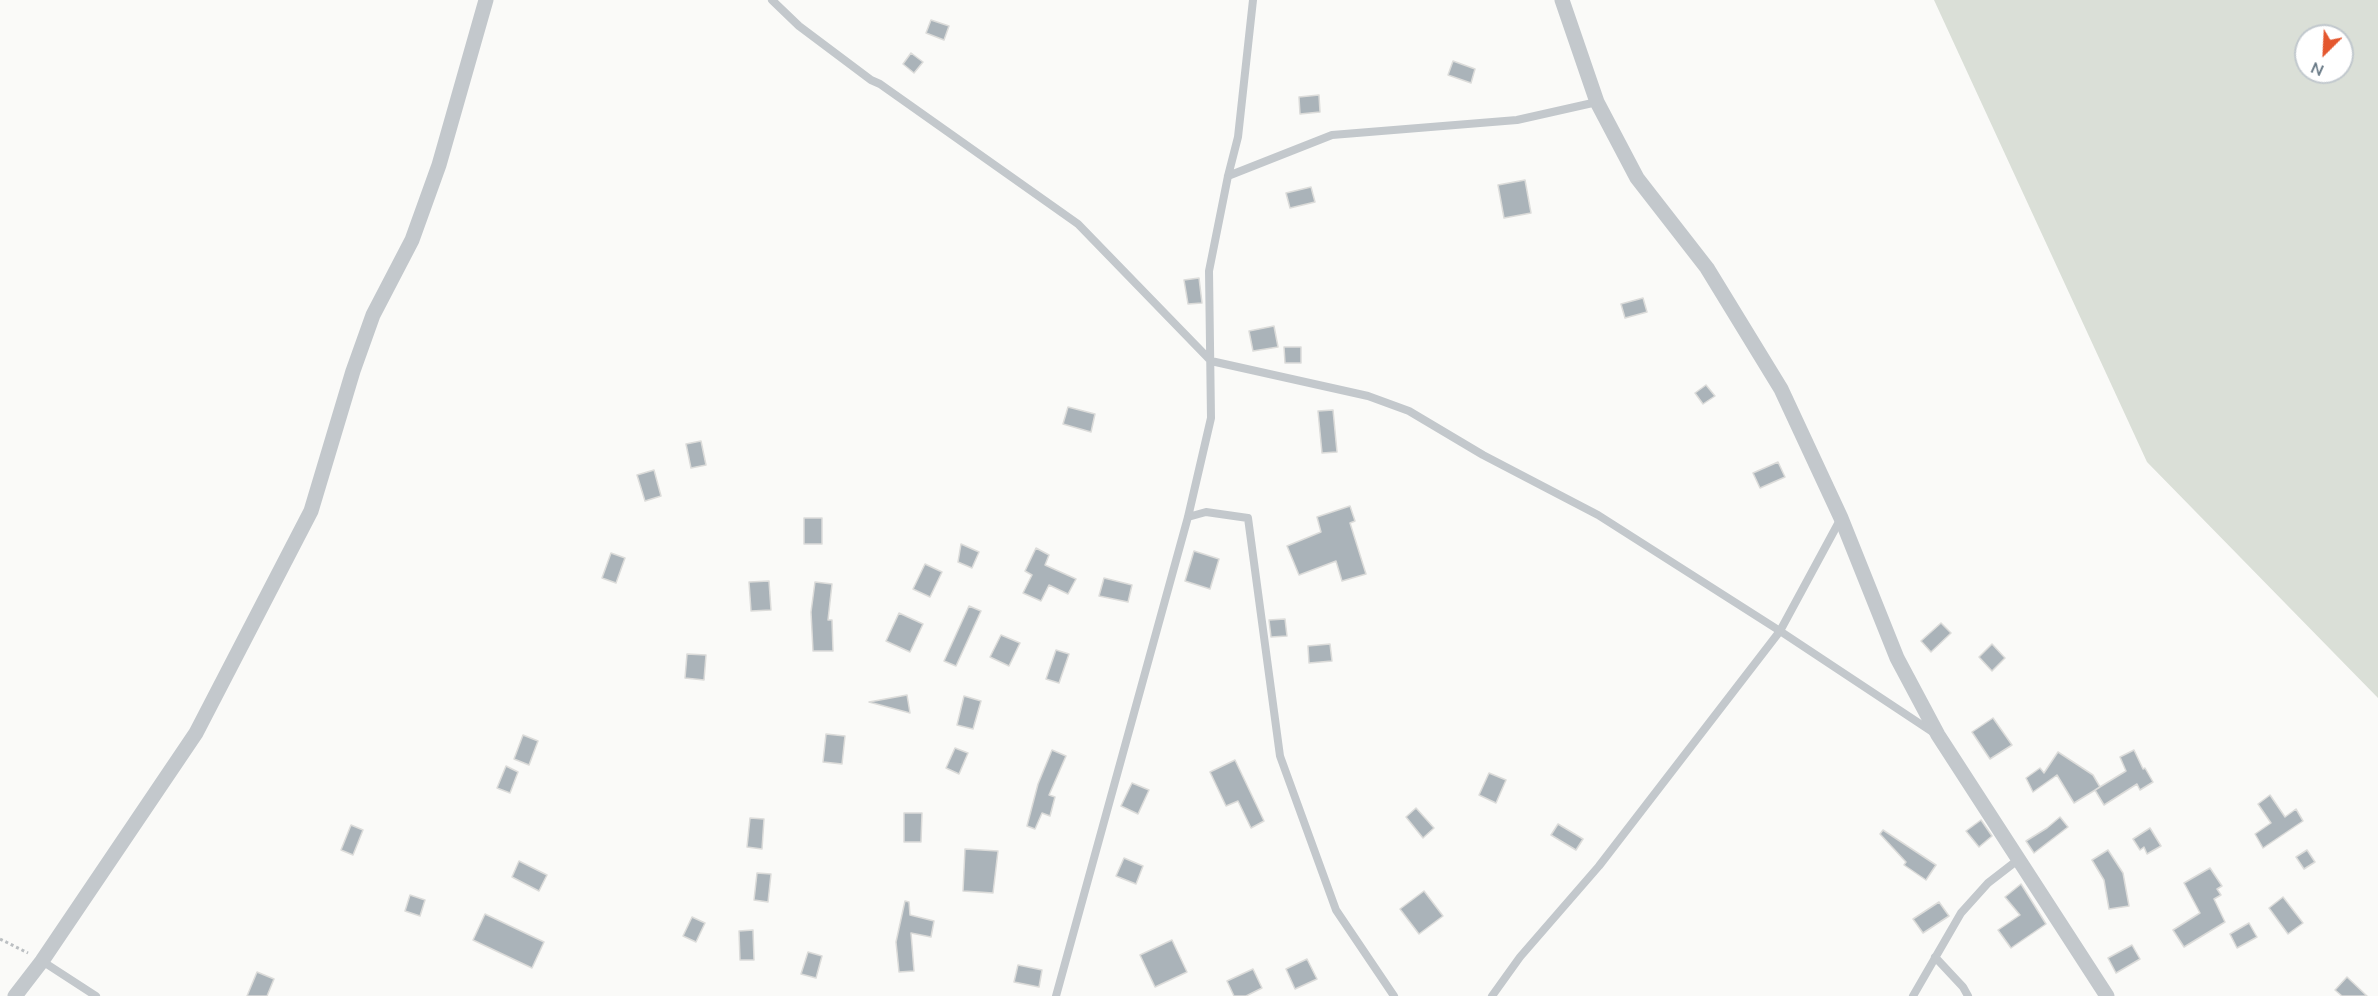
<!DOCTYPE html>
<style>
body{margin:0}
#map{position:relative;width:2378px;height:996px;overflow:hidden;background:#fafaf8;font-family:"Nunito Sans",sans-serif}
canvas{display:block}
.north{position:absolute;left:2294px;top:24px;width:60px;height:60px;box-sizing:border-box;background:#fff;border:2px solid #c1c8cd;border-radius:50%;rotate:204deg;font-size:16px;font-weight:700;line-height:24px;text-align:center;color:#657683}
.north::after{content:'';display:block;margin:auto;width:21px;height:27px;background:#e4572e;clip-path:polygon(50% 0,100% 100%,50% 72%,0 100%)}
</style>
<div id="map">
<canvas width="2378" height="996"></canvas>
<div class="north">N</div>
</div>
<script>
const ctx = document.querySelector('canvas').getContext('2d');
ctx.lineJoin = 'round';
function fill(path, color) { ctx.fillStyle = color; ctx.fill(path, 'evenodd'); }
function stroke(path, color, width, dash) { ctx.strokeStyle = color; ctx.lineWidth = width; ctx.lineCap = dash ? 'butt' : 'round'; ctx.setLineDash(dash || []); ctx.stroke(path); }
const green = new Path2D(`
 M1934,0H2378V698L2147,462ZM2306,36H2342V72H2306Z`);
const building = new Path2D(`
 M931,20L949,26L944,40L926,33Z
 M911,53L923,62L914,73L903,64Z
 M1453,61L1475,69L1471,83L1448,75Z
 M1319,95L1320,112L1300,114L1299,97Z
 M1525,180L1531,213L1504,218L1498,185Z
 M1311,187L1315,202L1290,208L1286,193Z
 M1199,278L1202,303L1188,304L1184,280Z
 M1643,298L1647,312L1625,318L1621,304Z
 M1274,326L1278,347L1253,351L1249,331Z
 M1284,347H1301V363H1285Z
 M1706,385L1715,396L1703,404L1695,393Z
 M1068,407L1095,414L1091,432L1063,424Z
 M1333,410L1337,452L1322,453L1318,411Z
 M701,441L706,465L691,468L686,444Z
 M1778,462L1785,477L1760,488L1753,473Z
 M654,470L661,496L645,501L637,475Z
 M1350,506L1355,521L1350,523L1366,574L1342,581L1336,561L1299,575L1287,546L1321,532L1317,517Z
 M804,518H822V544H804Z
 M961,544L979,552L972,568L958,562Z
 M1036,548L1049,555L1045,565L1076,579L1068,594L1049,585L1041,601L1023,593L1032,575L1025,571Z
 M1194,551L1219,559L1210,589L1185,581Z
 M611,553L625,558L616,583L602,578Z
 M925,564L942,572L930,597L913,589Z
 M1104,578L1132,585L1128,602L1099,596Z
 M769,581L771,610L751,611L749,582Z
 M815,582L832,584L828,620H832L833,651H813L811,612Z
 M969,606L981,611L956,666L944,661Z
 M899,613L923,624L910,652L886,641Z
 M1285,619L1287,636L1271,637L1269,620Z
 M1941,623L1951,633L1931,652L1921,641Z
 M1001,635L1020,643L1009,666L990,657Z
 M1330,644L1332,661L1309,663L1308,646Z
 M1992,644L2005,658L1992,671L1979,657Z
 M1056,650L1069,654L1059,683L1046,679Z
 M687,654L706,655L704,680L685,678Z
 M907,695L910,713L869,702Z
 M964,696L981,701L973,729L957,725Z
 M1993,718L2012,745L1990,759L1972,732Z
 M826,734L845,736L842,764L823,762Z
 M523,735L538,741L529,765L514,759Z
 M955,748L968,753L959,774L946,768Z
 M1052,750L1066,756L1049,795L1055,797L1050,816L1042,813L1035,829L1027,826L1038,784Z
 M2134,750L2143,769L2145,768L2153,782L2140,790L2137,784L2104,805L2095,790L2126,771L2120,757Z
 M2058,752L2093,775L2100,787L2074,803L2057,775L2033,792L2026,778L2040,768L2044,773Z
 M1235,760L1264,821L1251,828L1238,801L1226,806L1210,772Z
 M506,766L518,772L510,793L497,788Z
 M1489,773L1506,780L1496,803L1479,795Z
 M1132,783L1149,790L1138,814L1121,806Z
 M2270,795L2285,817L2296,809L2303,821L2263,848L2255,834L2271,823L2258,804Z
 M1416,808L1434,828L1423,838L1406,817Z
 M904,813H922L921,842H904Z
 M2060,817L2068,827L2034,853L2026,841L2047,828Z
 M750,818L764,819L762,849L747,847Z
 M1981,820L1992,836L1979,847L1966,831Z
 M1558,824L1583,839L1576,850L1551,835Z
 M351,825L363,830L353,855L341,850Z
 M2150,828L2161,846L2147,854L2144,847L2140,850L2133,839Z
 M1883,830L1936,865L1926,880L1904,865L1906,862L1880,834Z
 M965,849L998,851L993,893L963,891Z
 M2108,850L2123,873L2129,906L2109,909L2104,880L2092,860Z
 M2307,850L2315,862L2304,869L2296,857Z
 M1124,858L1143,866L1136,884L1116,876Z
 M519,861L547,875L539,891L512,877Z
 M2210,868L2222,886L2217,889L2221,895L2214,899L2225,922L2184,947L2173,930L2200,913L2184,883Z
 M757,873L771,874L768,902L754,900Z
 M2021,884L2046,924L2011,948L1998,930L2020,915L2005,897Z
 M1424,891L1443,916L1419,934L1400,909Z
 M410,895L425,900L420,916L405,911Z
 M2283,897L2303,923L2288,934L2269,908Z
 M905,901L909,902L910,915L934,921L931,937L911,933L914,971L899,972L896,942Z
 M1939,902L1949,916L1923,933L1913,919Z
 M485,914L544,942L532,968L473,940Z
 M692,917L705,923L696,942L683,936Z
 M2249,923L2257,937L2237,948L2230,934Z
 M753,930L754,960H740L739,931Z
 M1172,940L1187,972L1155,987L1140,955Z
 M2132,945L2140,959L2116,973L2108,958Z
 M808,952L822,956L816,978L801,974Z
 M1307,959L1317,979L1295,989L1286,969Z
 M1018,965L1042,970L1039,987L1014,982Z
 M1253,969L1262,988L1246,996H1234L1227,981Z
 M257,972L274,979L267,996H247Z
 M2347,977L2367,996H2342L2335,990Z`);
const path = new Path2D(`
 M0,939L28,953`);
const lane = new Path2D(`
 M772,0L799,26L871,80L880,84L1078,224L1211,361L1368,396L1409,411L1483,455L1598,515L1780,631L1934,733
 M1228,176L1332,135L1517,120L1597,102
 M1188,517L1206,512L1248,518L1280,756L1336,910L1394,996
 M1935,957L1963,987L1968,996
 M42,961L96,996
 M1056,996L1188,517L1211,418L1209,271L1228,176L1238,137L1253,0
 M1492,996L1520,957L1599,866L1780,631L1840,520
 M1913,996L1961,913L1988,883L2019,859`);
const street = new Path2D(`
 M1562,0L1597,102L1637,178L1707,268L1781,389L1841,518L1897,658L1938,735L2107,996
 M15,996L42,961L196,733L311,511L353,371L373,315L412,240L439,165L486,0`);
fill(green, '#dadfd7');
fill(building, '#aab3b9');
stroke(building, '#dcdcda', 1.5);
stroke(path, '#bbbfc2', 3, [3, 3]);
stroke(lane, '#c3c8cc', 8);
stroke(street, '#c3c8cc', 15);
</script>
